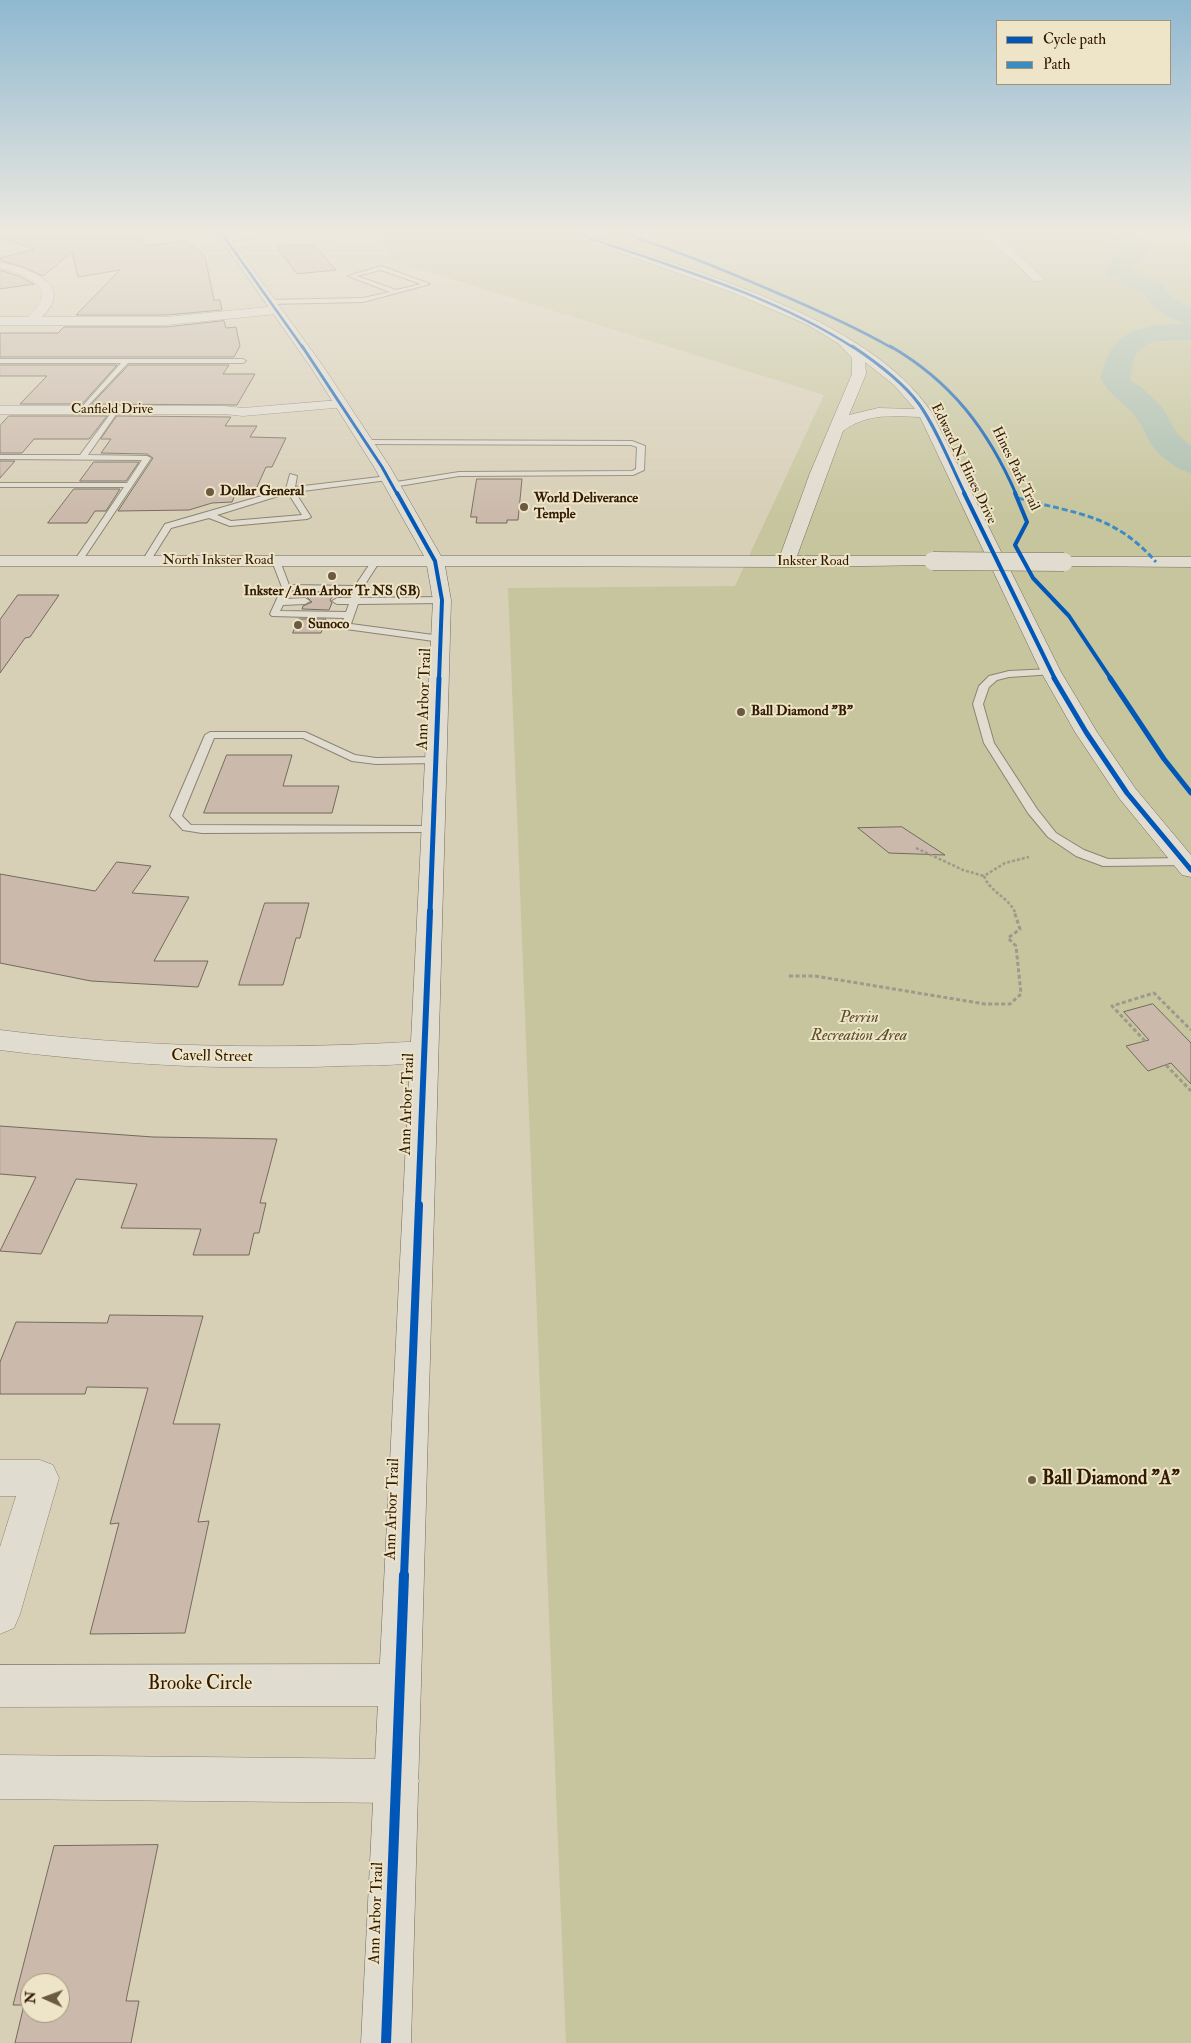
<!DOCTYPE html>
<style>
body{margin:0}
#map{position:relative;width:1191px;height:2043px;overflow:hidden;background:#d8cfb7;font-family:"IM FELL Double Pica",serif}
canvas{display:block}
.legend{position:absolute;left:996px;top:20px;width:175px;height:65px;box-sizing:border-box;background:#eee4c8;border:1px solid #a29378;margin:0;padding:6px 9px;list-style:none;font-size:15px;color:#301a00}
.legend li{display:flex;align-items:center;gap:10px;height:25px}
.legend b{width:25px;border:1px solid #a29378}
.north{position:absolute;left:20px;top:1973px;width:50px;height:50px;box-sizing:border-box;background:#eee4c8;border:1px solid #a29378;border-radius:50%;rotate:272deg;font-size:14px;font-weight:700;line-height:20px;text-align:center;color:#301a00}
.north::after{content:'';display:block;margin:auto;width:18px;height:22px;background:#6b5940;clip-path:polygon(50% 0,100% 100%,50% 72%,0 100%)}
</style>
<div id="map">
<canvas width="1191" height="2043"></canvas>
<ul class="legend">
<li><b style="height:6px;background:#0057b8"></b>Cycle path</li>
<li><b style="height:6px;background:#3c8cc4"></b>Path</li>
</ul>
<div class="north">N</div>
</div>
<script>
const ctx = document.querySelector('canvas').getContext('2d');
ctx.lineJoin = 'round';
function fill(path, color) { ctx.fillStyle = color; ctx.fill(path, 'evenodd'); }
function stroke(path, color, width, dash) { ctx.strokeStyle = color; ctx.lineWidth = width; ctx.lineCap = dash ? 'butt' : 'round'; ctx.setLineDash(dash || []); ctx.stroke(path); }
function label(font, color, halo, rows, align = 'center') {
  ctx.font = font + ' "IM FELL Double Pica",serif'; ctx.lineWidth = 4; ctx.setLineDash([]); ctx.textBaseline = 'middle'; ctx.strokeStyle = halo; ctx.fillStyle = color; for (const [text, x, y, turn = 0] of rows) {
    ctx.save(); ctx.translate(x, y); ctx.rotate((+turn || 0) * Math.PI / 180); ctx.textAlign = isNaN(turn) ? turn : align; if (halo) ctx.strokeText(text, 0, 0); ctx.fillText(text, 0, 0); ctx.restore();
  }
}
const green = new Path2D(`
 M377,231H1137L1151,242H1191V2043H566L508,588L735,586L824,395L393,261Z`);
const river = new Path2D(`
 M1069,231H1101L1146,246L1150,251L1131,268L1163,285L1171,297L1191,308V340C1175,341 1146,337 1136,354C1132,361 1132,370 1130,377L1132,382L1141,387L1162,407L1178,435L1191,446V473C1175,469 1158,455 1149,441C1145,434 1143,426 1138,420C1127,403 1110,398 1100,377C1104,370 1104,362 1108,355C1123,326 1155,325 1184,324L1152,307L1144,295L1108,276L1105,271L1115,256L1120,252L1072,236Z`);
const building = new Path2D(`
 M0,231H143L144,246L185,241L190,246H194L205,257L214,300H220L222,310L166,315H76L120,270L78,277L72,252L43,276L23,267L0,260V258L34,249L0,238Z
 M295,246H315L336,270L297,274L277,247Z
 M0,270L21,277L34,284L0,289Z
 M224,321L226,328L236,327L240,346L234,357H0V333H58L64,327H166Z
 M0,365H117L82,404H20L47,376H0Z
 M129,365H229L223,374H255L237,405L92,404Z
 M9,416H107L89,439H34L22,453H0V426Z
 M117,416L231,417L225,426H257L250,437L286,438L272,467H266L257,487L235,495L232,502L212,503L189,510L118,511L153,458L147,454L101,453L111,439H101Z
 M0,461H15L0,478Z
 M94,462H139L126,481H80Z
 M477,479H522L518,520H507V523H476L477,517H471Z
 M74,489H120L106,511H95L87,523H48Z
 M308,593H335L330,600L332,603L329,610L302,609L303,606L312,602L307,597Z
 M18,595H59L30,637L25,638L0,673V620Z
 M299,619H326L321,633H293Z
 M227,755H292L283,786H339L332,813H204Z
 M902,827L945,855L889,853L858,828Z
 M117,862L151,866L132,893L189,897L154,961H208L198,987L91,981L0,963V874L95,891Z
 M265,903H309L300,938H296L283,985H239Z
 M1153,1004L1191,1043V1084L1171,1063L1148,1071L1126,1046L1149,1040L1124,1012Z
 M0,1126L153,1137L277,1139L260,1203H266L259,1233H254L249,1255H193L201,1229L121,1228L137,1184L76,1179L41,1254L0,1251L36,1177L0,1174Z
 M110,1315L203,1316L173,1424H220L198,1522L209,1521L185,1633L90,1634L119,1523L110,1524L148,1388L87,1387L85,1394H0V1362L16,1322L107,1323Z
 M158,1845L126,2001H139L131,2043H15L24,2005H13L54,1846ZM30,1983H60V2013H30Z`);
const pathFar1 = new Path2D(`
 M916,848L963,870L984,876
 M1015,912C1008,897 990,892 984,876L1005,863L1029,857`);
const path = new Path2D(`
 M789,976H815L985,1004H1010L1021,994L1016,946L1008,938L1020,929L1014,911
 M1145,1041L1112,1006L1154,993L1191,1030
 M1166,1065L1191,1091`);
const lane = new Path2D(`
 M381,266L430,284L363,302L270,304L267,302L270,300L363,298L390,292L348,276ZM381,270L421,284L396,290L357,276Z
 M0,359H243L246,361L243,363H128L82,412L80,411V409L121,363H0Z
 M114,409L119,410L88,455L147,456L151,458L82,561L78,564L74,561L124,487H0V483H127L142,460L0,459V455H80Z
 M363,440L632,441L645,446L644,470L633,475L459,476L393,487L389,485L390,483L459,472L632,471L636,469L637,447L631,445L366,444H363Z
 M290,474L297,476L295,487L388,476L392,478L388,480L295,492L311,517L307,519L230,526L209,518L171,528L149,563L142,561L165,524L286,489ZM288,493L302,515L231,521L217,515Z
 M276,558L280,561L289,585L355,586L373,559H379L380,561L362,589L360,598L442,597L447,600L442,603L358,604L351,624L441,636L446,639L441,642L346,629L341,626L344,618L272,616L270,614L280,592H286L287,594L285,599L305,598L310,601L305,604L283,605L280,611L346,612L349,604H337L332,601L337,598H351L353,592L283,590L272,561Z
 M1051,669L1054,670V674L1009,677L997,680L989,687L983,704L994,743L1037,809L1056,833L1084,850L1108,859L1184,858L1188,859L1190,862L1188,865L1103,866L1076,856L1048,837L1028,813L984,743L973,704L979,686L989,676L1009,671Z
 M210,732H305L355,755L376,758L436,757L441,760L436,763L376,764L352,761L303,738H214L182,816L191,825L433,826L439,829L433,832L202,833L183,830L170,816L205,735Z`);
const street = new Path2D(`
 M271,231H337L342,236C329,248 285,243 266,244C255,244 233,252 225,245L230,242L255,239L260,233ZM276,236H327L267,238Z
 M982,231H993L1042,277L1043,279L1042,281H1034Z
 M0,262C27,269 77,283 42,317H166L277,306L283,310L277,314L166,325H0V317H28C61,287 29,276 0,268Z
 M340,400L347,404L345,407L243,416L224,414H0V406H224L243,408Z
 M0,1030C142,1048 282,1050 424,1041L434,1044L438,1051L434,1058C405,1067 370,1065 340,1066C226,1071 113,1064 0,1050Z
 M0,1460H40L53,1465L59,1478L20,1614L14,1628L0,1634V1547L16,1496H0Z
 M400,1664L415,1670L421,1685L415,1700L400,1706L0,1707V1665Z
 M0,1755L397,1759L413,1765L419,1781L413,1797L397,1803L0,1799Z`);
const secondary = new Path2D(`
 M215,231H225L323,366L390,467L441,556H780L810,473L852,374V358L839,344L808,325L734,293L565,233L564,231H578C684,269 868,315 932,413L1061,672L1097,732L1135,788L1191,855V877L1182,875L1119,798L1075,732L1041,672L920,417C892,416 867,413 843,431L797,556H933L939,557L942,561L939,565L786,567L445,566L451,600L411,2043H361L433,600L427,566H0V556H424L374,467L312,369ZM865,362L894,385L915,409L878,408L849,415L866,374Z
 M1064,557H1191V567L1058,566L1055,562L1058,558Z`);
const secondaryBridge = new Path2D(`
 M933,561L1064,562`);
const quiet = new Path2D(`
 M1018,498C1076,514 1114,514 1156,562`);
const cyclewayFar6 = new Path2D(`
 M220,231L303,348
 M569,231C665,265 767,292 854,348
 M614,231C669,247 722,269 775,292C815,309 854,326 892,348`);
const cyclewayFar5 = new Path2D(`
 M302,346L382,467L397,494
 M852,346C876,362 902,381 919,404C937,429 951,466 965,494
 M890,346C952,382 988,430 1016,494`);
const cyclewayFar4 = new Path2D(`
 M397,493L435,561L442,600L439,679
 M964,493L1055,679
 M1015,493L1027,522L1015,545L1033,578L1069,616L1111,679`);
const cyclewayFar3 = new Path2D(`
 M1054,678L1086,732L1127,793L1191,870
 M1110,678L1164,759L1191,793
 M430,912L439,678`);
const cyclewayFar2 = new Path2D(`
 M418,1206L430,911`);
const cyclewayFar1 = new Path2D(`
 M404,1576L419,1205`);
const cycleway = new Path2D(`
 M386,2043L404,1575`);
const markers = [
 [210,492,5,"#6b5940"],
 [524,507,5,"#6b5940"],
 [332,576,5,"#6b5940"],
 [298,625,5,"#6b5940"],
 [741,712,5,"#6b5940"],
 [1032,1480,5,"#6b5940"]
];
const farStreetnames = [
 ["Canfield Drive",112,410],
 ["Edward N. Hines Drive",963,464,64],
 ["Hines Park Trail",1015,469,64],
 ["North Inkster Road",218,561],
 ["Inkster Road",813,562]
];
const farPoinames = [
 ["Dollar General",220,492],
 ["World Deliverance",534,499],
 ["Temple",534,515],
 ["Inkster / Ann Arbor Tr NS (SB)",332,592,"center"],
 ["Sunoco",308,625],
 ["Ball Diamond \"B\"",751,712]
];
const streetNames = [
 ["Ann Arbor Trail",425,699,-88],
 ["Cavell Street",212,1057,1],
 ["Ann Arbor Trail",408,1104,-88],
 ["Ann Arbor Trail",393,1509,-88],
 ["Ann Arbor Trail",377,1913,-88]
];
const parkNames = [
 ["Perrin",859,1019],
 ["Recreation Area",859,1037]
];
const nearPoinames = [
 ["Ball Diamond \"A\"",1042,1480]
];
const nearStreetnames = [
 ["Brooke Circle",200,1685]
];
fill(green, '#c6c59d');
fill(river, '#aabfaf');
fill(building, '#cbbaab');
stroke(building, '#736b5b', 1);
stroke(lane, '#8b8373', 2);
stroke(street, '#8b8373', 1);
stroke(secondary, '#736b5b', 1);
stroke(pathFar1, '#9e998d', 2.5, [3, 2]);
stroke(path, '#9e998d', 3, [4, 2.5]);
fill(lane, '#e0dcd0');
fill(street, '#e0dcd0');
fill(secondary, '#e0dcd0');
stroke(secondaryBridge, '#736b5b', 19, []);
stroke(secondaryBridge, '#e0dcd0', 18);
stroke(quiet, '#3c8cc4', 3, [6, 3]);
stroke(cyclewayFar6, '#0057b8', 2.5);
stroke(cyclewayFar5, '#0057b8', 3);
stroke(cyclewayFar4, '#0057b8', 4);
stroke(cyclewayFar3, '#0057b8', 5);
stroke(cyclewayFar2, '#0057b8', 6);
stroke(cyclewayFar1, '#0057b8', 8);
stroke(cycleway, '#0057b8', 10);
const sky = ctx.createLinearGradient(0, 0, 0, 517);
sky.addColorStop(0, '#8fb8d1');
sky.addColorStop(0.45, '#ede9df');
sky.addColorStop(1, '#ede9df00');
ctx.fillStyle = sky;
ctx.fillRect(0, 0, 1191, 517);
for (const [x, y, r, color] of markers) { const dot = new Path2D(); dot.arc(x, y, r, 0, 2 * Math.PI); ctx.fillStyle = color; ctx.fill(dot); stroke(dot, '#eee4c8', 2); }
label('14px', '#301a00', '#eee4c8', farStreetnames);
label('bold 14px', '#301a00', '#eee4c8', farPoinames, 'left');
label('16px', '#301a00', '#eee4c8', streetNames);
label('italic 16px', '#584b28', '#eee4c8', parkNames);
label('bold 19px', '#301a00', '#eee4c8', nearPoinames, 'left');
label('19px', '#301a00', '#eee4c8', nearStreetnames);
</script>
